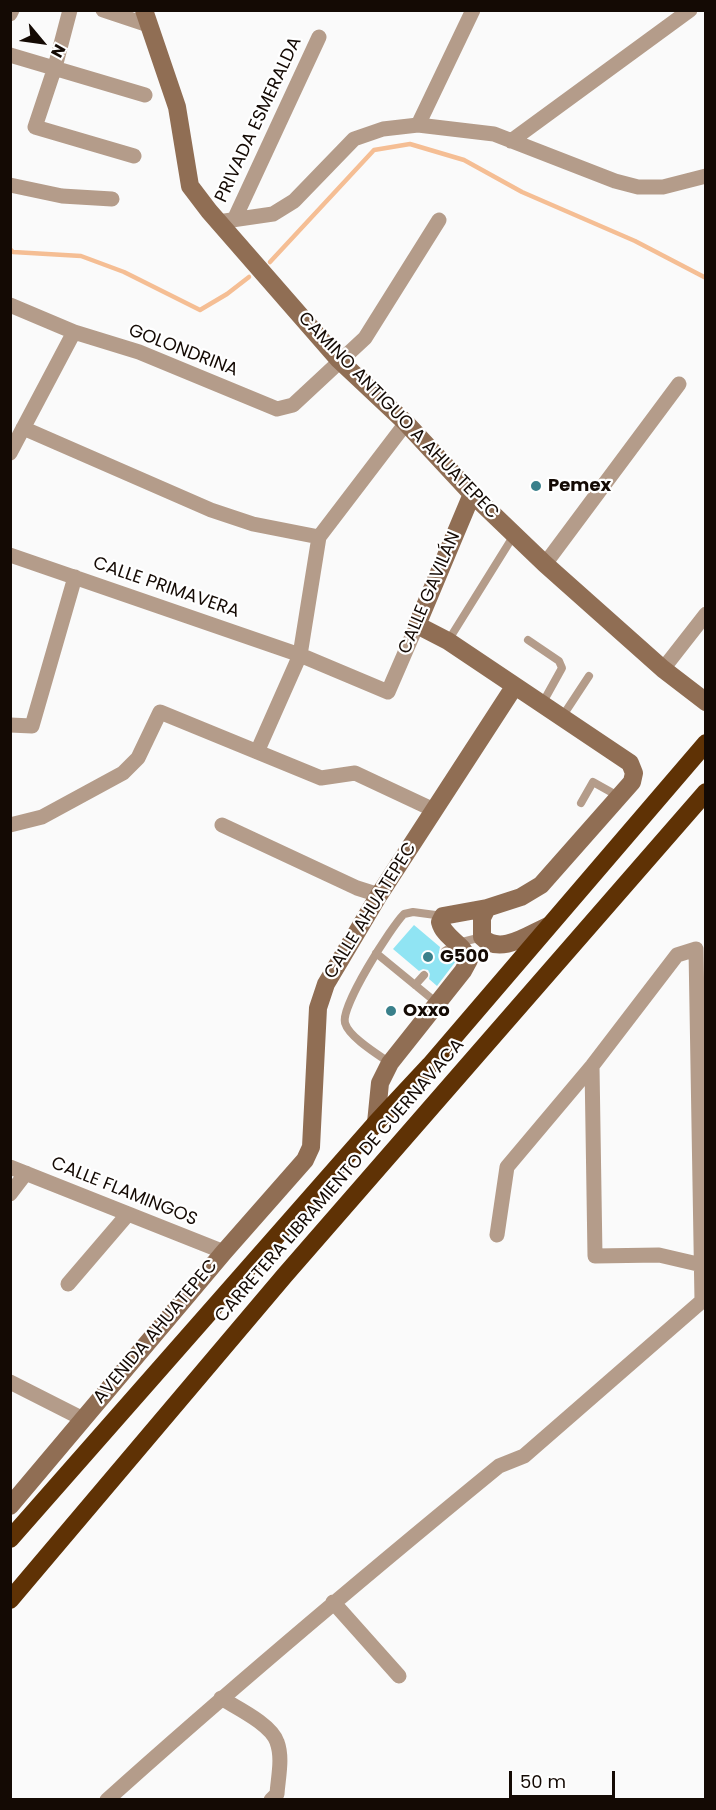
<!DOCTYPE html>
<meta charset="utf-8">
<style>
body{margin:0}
#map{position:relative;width:716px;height:1810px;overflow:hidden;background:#fafafa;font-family:Poppins,sans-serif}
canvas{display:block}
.frame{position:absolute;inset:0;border:12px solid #140a04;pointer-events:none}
.north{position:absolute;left:12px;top:12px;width:60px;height:60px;-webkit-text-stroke:4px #fff;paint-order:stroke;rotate:119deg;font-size:16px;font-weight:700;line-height:24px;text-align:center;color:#140a04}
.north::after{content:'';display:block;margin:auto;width:21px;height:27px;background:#140a04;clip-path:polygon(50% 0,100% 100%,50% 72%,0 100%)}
.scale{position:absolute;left:509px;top:1771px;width:106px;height:27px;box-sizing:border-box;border:3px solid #140a04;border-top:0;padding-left:8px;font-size:18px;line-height:21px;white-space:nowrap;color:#140a04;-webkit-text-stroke:4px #fff;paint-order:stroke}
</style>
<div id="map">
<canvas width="716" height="1810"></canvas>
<div class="frame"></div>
<div class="north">N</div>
<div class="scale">50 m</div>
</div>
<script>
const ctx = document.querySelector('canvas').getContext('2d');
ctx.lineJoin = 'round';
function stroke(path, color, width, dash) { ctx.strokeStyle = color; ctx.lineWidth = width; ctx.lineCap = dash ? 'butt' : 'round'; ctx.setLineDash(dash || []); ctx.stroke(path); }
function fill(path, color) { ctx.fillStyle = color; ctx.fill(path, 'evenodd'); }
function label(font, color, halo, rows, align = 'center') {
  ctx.font = font + ' Poppins,sans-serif'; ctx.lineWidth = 4.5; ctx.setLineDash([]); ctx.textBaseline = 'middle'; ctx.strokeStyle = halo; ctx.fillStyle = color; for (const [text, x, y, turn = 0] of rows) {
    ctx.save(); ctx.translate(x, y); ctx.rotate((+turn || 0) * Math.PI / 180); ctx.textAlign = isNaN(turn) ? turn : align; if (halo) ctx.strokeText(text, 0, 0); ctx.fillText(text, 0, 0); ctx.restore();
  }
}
const stream = new Path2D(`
 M10,249L13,252L81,256L124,272L200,310L227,294L249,277
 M270,262L374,150L410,144L464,160L522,192L635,241L706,278`);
const building = new Path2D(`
 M414,925L440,947L439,952L442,956L450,955L456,961L437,986L429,979L430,974L428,970L423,969L419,971L393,949Z`);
const lane = new Path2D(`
 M528,640L559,661L562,668L542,704
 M448,641L514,535
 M562,717L589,676
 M581,803L593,782L618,796
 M445,951L458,943L482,937
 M376,953L437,1003
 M415,985L424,975
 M390,1063C377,1054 349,1037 345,1023C340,1007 391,927 404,914L413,912L443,916`);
const street = new Path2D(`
 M70,10L55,67L35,127L134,156
 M103,10L148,25
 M10,14L12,10
 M10,55L145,95
 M418,125L473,10
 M511,141L690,10
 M10,185L62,196L112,199
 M234,220L319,37
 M218,222L273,214L294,201L354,139L383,129L418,125L494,134L615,181L638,187H663L706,176
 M10,305L74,332L139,352L277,409L293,405L365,338L439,220
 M23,428L211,510L253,524L319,537
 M10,453L74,332
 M10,555L300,655L388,692L417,625
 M545,564L679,384
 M663,669L706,614
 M10,725L32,726L75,577
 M257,752L300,655L319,537L406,423
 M10,825L42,817L123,773L138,758L160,712L321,778L355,773L434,810
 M222,825L357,888L379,895
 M592,1066L595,1256L659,1255L702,1265
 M10,1167L224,1252
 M10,1194L26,1173
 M497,1235L507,1167L592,1066L677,955L696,949L702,1301
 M68,1284L128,1214
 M10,1382L83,1419
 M333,1602L399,1676
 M221,1698C237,1708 271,1724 277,1742C283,1758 278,1778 277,1794L271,1800
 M107,1800C235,1685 366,1575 499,1466L524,1456L702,1301L706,1300`);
const secondary = new Path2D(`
 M144,10L177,107L190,186L209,211L339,360L406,423L472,494L545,564L663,669L706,702
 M487,908L482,918V937C500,956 529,934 548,926
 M376,1123L380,1083L390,1063L463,971L469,960C464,944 444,938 440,922L443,916L487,908L521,897L541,885L632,782L634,773L630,763L448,641L417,625L472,494
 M10,1506L224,1252L305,1160L311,1147L318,1008L326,984L379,895L514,687`);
const highway = new Path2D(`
 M10,1539L376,1123L430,1065L706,743
 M10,1600L285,1275L706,792`);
const markers = [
 [536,486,6,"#3a808b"],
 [428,957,6,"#3a808b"],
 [391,1011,6,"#3a808b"]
];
const streetNames = [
 ["PRIVADA ESMERALDA",259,120,-65],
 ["GOLONDRINA",183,351,21],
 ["CAMINO ANTIGUO A AHUATEPEC",398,416,46],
 ["CALLE PRIMAVERA",166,588,19],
 ["CALLE GAVILÁN",430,593,-67],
 ["CALLE AHUATEPEC",371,911,-58],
 ["CARRETERA LIBRAMIENTO DE CUERNAVACA",340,1181,-49],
 ["CALLE FLAMINGOS",124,1192,22],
 ["AVENIDA AHUATEPEC",156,1332,-50]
];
const poiNames = [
 ["Pemex",548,486],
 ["G500",440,957],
 ["Oxxo",403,1011]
];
stroke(stream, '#f5be94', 4.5);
fill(building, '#90e4f3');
stroke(lane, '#b49c8a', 8);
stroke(street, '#b49c8a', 15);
stroke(secondary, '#906e54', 18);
stroke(highway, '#5f3205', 18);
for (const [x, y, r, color] of markers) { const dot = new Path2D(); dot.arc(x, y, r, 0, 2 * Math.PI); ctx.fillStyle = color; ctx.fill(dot); stroke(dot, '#fff', 2); }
label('18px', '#140a04', '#fff', streetNames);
label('bold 18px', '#140a04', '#fff', poiNames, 'left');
</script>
